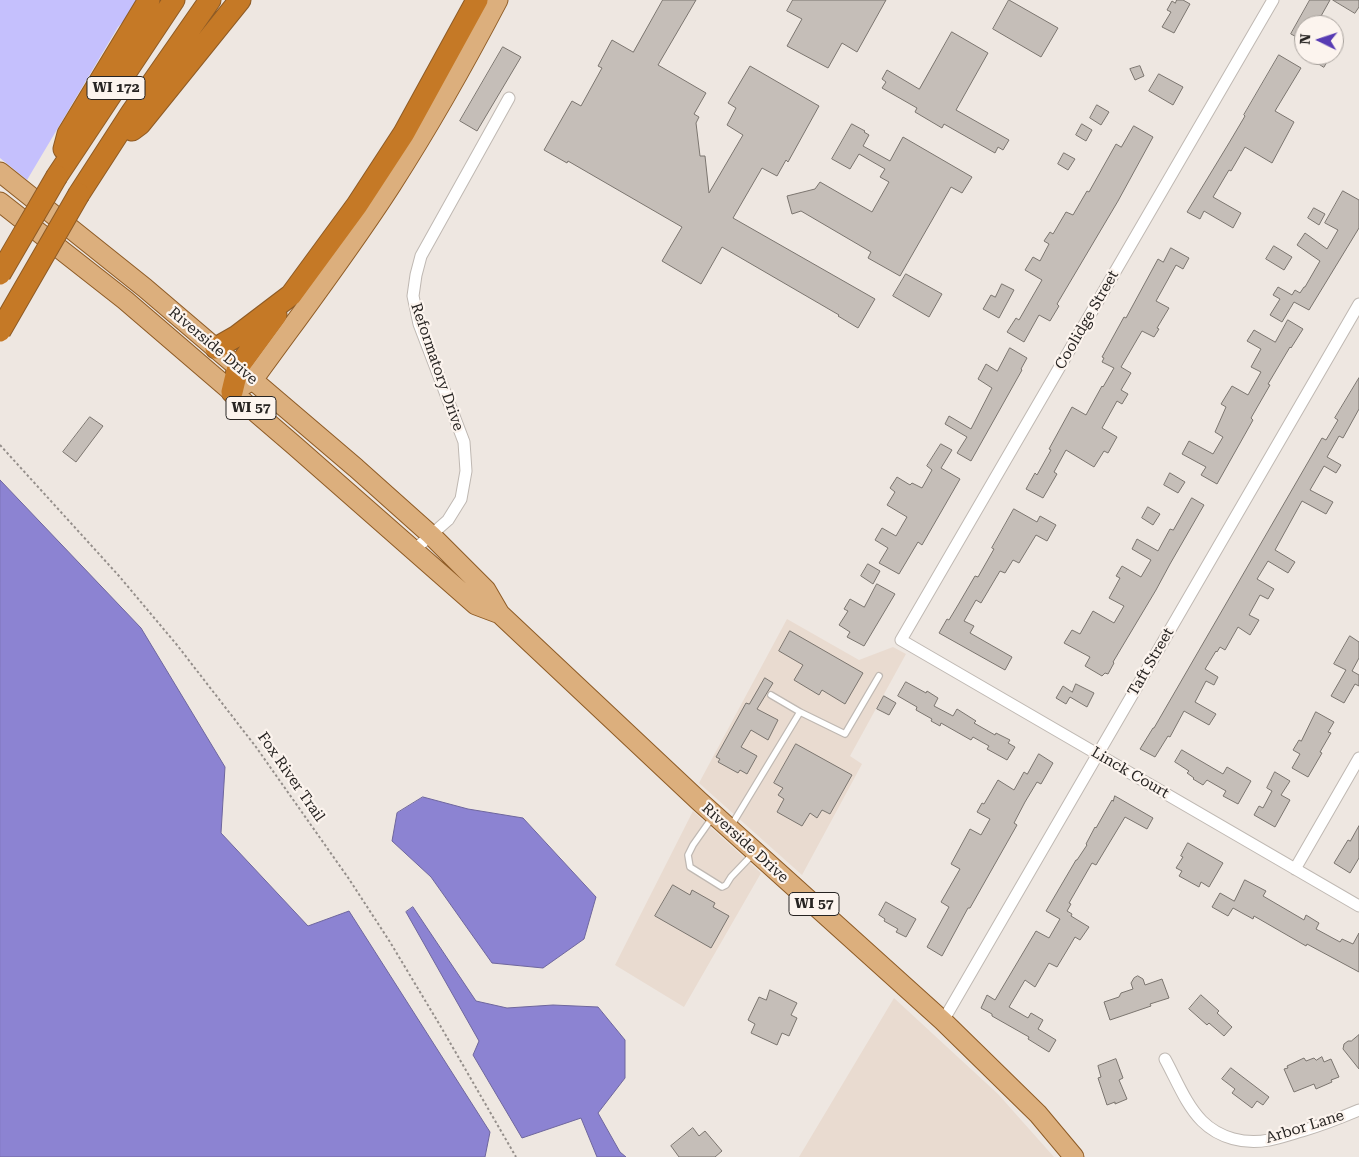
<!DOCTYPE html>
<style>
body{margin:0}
#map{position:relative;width:1359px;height:1157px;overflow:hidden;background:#eee7e1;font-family:"Roboto Serif",serif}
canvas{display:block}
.north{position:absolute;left:1294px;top:15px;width:50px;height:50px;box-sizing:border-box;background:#fcf4ee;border:1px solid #a7a19c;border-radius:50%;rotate:274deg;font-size:14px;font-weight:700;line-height:20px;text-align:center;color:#272422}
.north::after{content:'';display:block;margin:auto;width:18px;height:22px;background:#573bb3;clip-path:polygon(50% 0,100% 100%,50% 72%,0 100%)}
</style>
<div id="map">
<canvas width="1359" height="1157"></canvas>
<div class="north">N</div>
</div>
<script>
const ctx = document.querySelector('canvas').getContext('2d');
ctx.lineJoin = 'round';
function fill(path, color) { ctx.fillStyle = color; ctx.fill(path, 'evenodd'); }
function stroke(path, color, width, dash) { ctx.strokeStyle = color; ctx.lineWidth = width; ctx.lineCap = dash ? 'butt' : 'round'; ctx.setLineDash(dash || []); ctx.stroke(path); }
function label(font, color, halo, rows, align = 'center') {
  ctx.font = font + ' "Roboto Serif",serif'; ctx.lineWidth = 4.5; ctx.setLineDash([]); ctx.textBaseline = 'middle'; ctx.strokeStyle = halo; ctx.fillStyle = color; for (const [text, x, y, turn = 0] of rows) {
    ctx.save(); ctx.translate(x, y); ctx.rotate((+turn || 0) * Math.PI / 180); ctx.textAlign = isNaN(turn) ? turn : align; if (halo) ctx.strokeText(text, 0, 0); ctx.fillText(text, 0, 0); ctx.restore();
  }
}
const built = new Path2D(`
 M787,619L859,660L893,647L906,654L850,756L862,764L802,875L699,783Z
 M693,811L761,873L684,1007L615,965Z
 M894,998L998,1094L1054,1157H799Z`);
const green = new Path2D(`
 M0,0H140L136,8L118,27L27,180L0,158Z`);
const water = new Path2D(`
 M0,480L141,628L225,767L221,833L308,926L349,911L490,1132L485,1157H0Z
 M423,797L468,809L523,818L596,897L584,939L543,968L492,963L431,877L392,841L397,813Z
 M413,907L476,1001L507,1008L553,1005L598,1007L625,1040V1078L598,1113L620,1152L626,1157H597L581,1118L522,1138L473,1055L479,1041L406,912Z`);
const building = new Path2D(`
 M663,0H696L658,65L706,93L694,114L699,117L696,123L700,156H705L709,193L743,135L727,125L736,108L728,103L750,66L819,106L788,162L786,160L777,176L762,168L733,218L875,299L858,328L838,316L839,315L722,247L701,284L662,261L682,227L568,161L567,163L544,150L572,101L581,106L602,68L598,66L612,40L633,52Z
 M793,0H886L857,52L842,43L828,68L787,46L802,19L787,11Z
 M1009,0L1058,28L1041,57L993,29Z
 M1177,0H1183L1190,4L1174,33L1162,27L1171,12L1167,10L1172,1L1175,3Z
 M1310,0H1330L1316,25H1304V41L1291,34Z
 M1333,0H1359V7L1355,13Z
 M952,32L988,53L956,110L1009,140L1003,150L998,147L995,153L944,124L942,128L915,112L917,108L882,88L886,82L882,79L887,70L919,89Z
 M503,47L521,57L477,131L460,121Z
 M1279,55L1301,68L1275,111L1294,122L1272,163L1245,147L1231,171L1229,170L1213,197L1241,213L1233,228L1204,211L1200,219L1187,212L1229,143L1245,116L1244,115Z
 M1305,55H1331L1324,67Z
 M1140,66L1144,76L1135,80L1130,69Z
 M1159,74L1183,87L1173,105L1149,91Z
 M1097,105L1109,112L1101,125L1090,118Z
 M852,124L865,131L864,132L869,135L863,146L890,161L903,137L972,177L962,193L951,187L900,276L868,258L871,252L801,211L792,214L787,196L815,189L820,182L872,212L889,182L880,177L885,169L859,154L850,169L832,159Z
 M1082,124L1092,130L1086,141L1076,135Z
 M1134,126L1153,137L1118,201L1057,304L1059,306L1050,321L1039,315L1024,342L1007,332L1016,318L1019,320L1042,280L1025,270L1033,257L1040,261L1049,244L1044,241L1050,232L1053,234L1066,212L1073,215L1087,191L1089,192L1116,144L1121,147Z
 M1064,153L1075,159L1068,170L1058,164Z
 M1343,191L1359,200V228L1309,310L1294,302L1282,322L1270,315L1280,299L1273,295L1278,287L1292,295L1295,290L1300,293L1304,287H1305L1320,261L1297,245L1305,233L1327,249L1338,230L1325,223Z
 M1314,208L1325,214L1319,225L1308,218Z
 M1274,246L1292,257L1284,270L1266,259Z
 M1171,248L1189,258L1183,269L1176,265L1156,301L1169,308L1157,328L1159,329L1154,337L1142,331L1121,367L1131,373L1121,390L1128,394L1122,404L1117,401L1102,428L1117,437L1108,453L1104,451L1094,467L1066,450L1054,472L1057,474L1043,498L1026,489L1035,473L1037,475L1051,450L1049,449L1072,407L1086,415L1102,386L1103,387L1114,368L1102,362L1104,358L1102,357L1124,317L1126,318L1158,259L1163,262Z
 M906,274L942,294L929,317L893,296Z
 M1002,284L1014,290L999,318L983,309L991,295L995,297Z
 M1288,320L1303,329L1291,348L1290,347L1268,384L1270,385L1251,418L1253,420L1217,484L1201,475L1206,467L1182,454L1189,441L1213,454L1223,437L1215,432L1226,407L1221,404L1232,386L1248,395L1261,372L1251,367L1261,349L1247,341L1254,330L1275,342Z
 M1010,348L1027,358L1021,369L1022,370L971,461L957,453L967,437L945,424L949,416L971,429L992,388L978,379L986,364L997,371Z
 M1359,378V409L1343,438L1339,436L1327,457L1341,465L1336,473L1324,466L1310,490L1333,502L1326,514L1302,501L1275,550L1295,562L1288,573L1268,561L1257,579L1274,589L1268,599L1260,595L1249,615L1259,620L1250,635L1238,627L1225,650L1220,647L1217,652L1216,651L1205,669L1218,677L1214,685L1206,681L1195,702L1216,714L1209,725L1184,711L1170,737L1168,736L1155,757L1140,749L1153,728H1154L1322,438L1326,440L1338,420L1335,418Z
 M90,417L103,426L76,462L63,452Z
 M941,444L952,450L941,468L960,479L922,545L918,542L899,574L879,563L888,548L875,540L882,528L896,536L907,517L887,505L895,492L890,488L897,477L910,485L912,483L922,488L932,470L927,466Z
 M1170,473L1185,482L1178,493L1164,485Z
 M1192,498L1204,505L1170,564L1156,590L1113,662L1114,663L1108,674L1105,673L1102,676L1085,666L1090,657L1064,643L1072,630L1080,634L1093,611L1114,623L1124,606L1109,598L1120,578L1116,576L1122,566L1141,577L1151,560L1132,549L1137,539L1158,551L1170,529L1173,530Z
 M1148,507L1160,514L1153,525L1142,518Z
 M1014,509L1037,522L1040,516L1056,525L1047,541L1036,535L1019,563L1013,560L1005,573L1000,571L981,603L976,600L964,621L974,626L970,633L1012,657L1005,670L939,633L947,619L949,620L958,605L975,576L978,577L994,549L992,548Z
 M868,564L880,571L873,584L861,576Z
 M877,584L895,594L864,646L847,637L850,632L839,625L848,611L844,609L850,599L864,607Z
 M790,631L863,673L845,704L822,690L819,695L794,680L803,665L779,651Z
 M1350,636L1359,642V658L1352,671L1359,675V686L1355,684L1344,703L1331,696L1346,670L1334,664Z
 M765,678L773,683L757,709L778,720L768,740L751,730L741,747L757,756L747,774L740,770L738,773L718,762L720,759L716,757L746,703L749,704Z
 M906,682L926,693L927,691L938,698L934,706L953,716L957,709L976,721L974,723L995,735L996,733L1010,740L1008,743L1015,747L1007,760L987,749L989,746L973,737L971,740L941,723L940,726L931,721L932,719L916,710L917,707L898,696Z
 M1076,684L1094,693L1087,707L1070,697L1066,704L1056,698L1063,686L1072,692Z
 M884,696L896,703L889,715L877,709Z
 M1316,712L1334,722L1328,732L1331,733L1320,752L1322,753L1308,777L1292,768L1300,754L1293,750L1299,740L1301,741Z
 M796,744L852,775L830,814L822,810L817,818L810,813L802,826L777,812L784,799L778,795L783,788L774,783Z
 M1182,750L1223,774L1227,767L1251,781L1238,804L1223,796L1226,791L1207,780L1203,785L1193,779L1194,778L1187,773L1189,771L1175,762Z
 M1039,754L1053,763L1041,784L1037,782L1025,802L1014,823L1017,825L970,908H968L942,956L927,947L949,907L941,902L960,869L951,864L970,829L981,835L990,819L977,812L982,803L984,804L998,780L1014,790L1024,772L1027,774Z
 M1275,772L1290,781L1281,795L1290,800L1275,827L1254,815L1259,806L1263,808L1272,791L1267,788Z
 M1115,796L1153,818L1147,829L1125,817L1096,865L1092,863L1069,903L1071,904L1067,911L1072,914L1071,916L1089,927L1080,940L1075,937L1057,967L1049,963L1035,987L1025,980L1009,1007L1028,1018L1031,1013L1043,1020L1038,1029L1056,1040L1049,1052L1028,1039L1029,1037L992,1016V1014L981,1008L987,995L995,1000L1036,931L1049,938L1060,919L1046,911L1076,860H1077L1087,845L1086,844L1095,827L1096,828L1112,800L1113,801Z
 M1359,826V858L1350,873L1334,863L1348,840L1350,841Z
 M1188,843L1223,863L1209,887L1201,882L1199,887L1179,876L1182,871L1176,868L1183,857L1181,856Z
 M1245,880L1266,891L1263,896L1304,920L1306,915L1319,923L1316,929L1340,942L1342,939L1353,944L1359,933V972L1307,944L1306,946L1254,916L1253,919L1233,908L1228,916L1212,907L1220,893L1234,901Z
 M673,885L690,895L692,890L715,903L713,907L729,916L711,948L655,916Z
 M886,902L916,919L906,937L896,932L898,929L884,921L885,919L879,915Z
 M1138,976L1143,979L1145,985L1162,979L1169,998L1150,1004L1151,1006L1110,1020L1104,1002L1119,997L1121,993L1133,989L1131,983L1134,978Z
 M770,990L797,1003L791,1015L797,1018L789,1036L782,1033L777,1045L751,1033L755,1024L748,1020L759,997L766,1000Z
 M1201,995L1219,1011L1217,1013L1232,1027L1224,1036L1209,1023L1207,1025L1189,1009Z
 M1359,1035V1069L1343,1049L1344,1044L1348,1041H1351Z
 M1322,1057L1324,1062L1331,1059L1339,1077L1331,1080L1332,1082L1316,1089L1314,1084L1294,1092L1284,1069L1288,1068L1287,1066L1304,1058L1306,1061L1314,1058L1316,1060Z
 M1116,1059L1123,1078L1119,1080L1127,1099L1115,1104V1102L1107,1105L1098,1078L1101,1077L1098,1066Z
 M1231,1068L1269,1097L1263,1105L1257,1101L1252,1108L1232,1093L1235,1089L1222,1079Z
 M693,1128L699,1136L705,1131L722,1151L715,1157H679L671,1146Z`);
const path = new Path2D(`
 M0,445L119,576L177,645L256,747L349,879L390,942L441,1027L516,1157`);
const lane = new Path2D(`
 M771,695L800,712L845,734L879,676
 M712,818L693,845L688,855L690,867L722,887L726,885L731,877L754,853
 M731,826L800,712`);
const street = new Path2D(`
 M1273,0L901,640L1359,906
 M414,550L448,520L461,499L466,471L464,442L419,324L413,296L416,275L421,256L509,98
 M1295,869L1359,758
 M943,1021L1359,304
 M1165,1059C1176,1079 1186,1105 1202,1121C1219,1138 1245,1145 1269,1140C1280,1138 1291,1134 1302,1131C1322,1125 1340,1118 1359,1110`);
const primary = new Path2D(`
 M0,172L145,288L356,468L431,535L486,590L500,614L699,801L943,1021L1038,1114L1074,1157
 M0,202L125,300L295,446L476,605L500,614
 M244,385L253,380C300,315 349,251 392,184C430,125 465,63 498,0`);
const highway = new Path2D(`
 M132,130L140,124L240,0
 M64,149L68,134L149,0
 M57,176L174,0
 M79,194L132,112L210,0
 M216,348L237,336L291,295L357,205L404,133L477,0
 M232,392L238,367L276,315`);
const highwayBridge = new Path2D(`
 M0,274L57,176
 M0,331L79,194`);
const shields = [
 [116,88,58],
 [251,408,50],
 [814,904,50]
];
const shieldNames = [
 ["WI 172",116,88],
 ["WI 57",251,408],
 ["WI 57",814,904]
];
const streetNames = [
 ["Coolidge Street",1087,320,-60],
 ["Riverside Drive",213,346,40],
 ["Reformatory Drive",437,367,71],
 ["Taft Street",1151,662,-60],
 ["Linck Court",1130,773,30],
 ["Fox River Trail",291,777,55],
 ["Riverside Drive",745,843,42],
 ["Arbor Lane",1305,1127,-17]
];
fill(built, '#e9dbd0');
fill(green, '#c5c0fd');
fill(water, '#8c83d2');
stroke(water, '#6e669d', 1);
fill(building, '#c5beb8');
stroke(building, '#7b756f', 1);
stroke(lane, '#bfb8b2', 8);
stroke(street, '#bfb8b2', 13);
stroke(primary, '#8e5b25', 21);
stroke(highway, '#8e5b25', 23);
stroke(path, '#958f8b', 2, [2.5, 2.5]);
stroke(lane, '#fff', 5.5);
stroke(street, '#fff', 11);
stroke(primary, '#dcaf7d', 19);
stroke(highway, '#c57926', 21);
stroke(highwayBridge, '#8e5b25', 23, []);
stroke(highwayBridge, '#c57926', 21);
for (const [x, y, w] of shields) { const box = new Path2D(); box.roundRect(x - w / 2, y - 11.5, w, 23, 4); ctx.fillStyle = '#fcf4ee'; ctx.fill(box); stroke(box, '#272422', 1); }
label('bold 14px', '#272422', null, shieldNames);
label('15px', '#272422', '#fcf4ee', streetNames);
</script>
